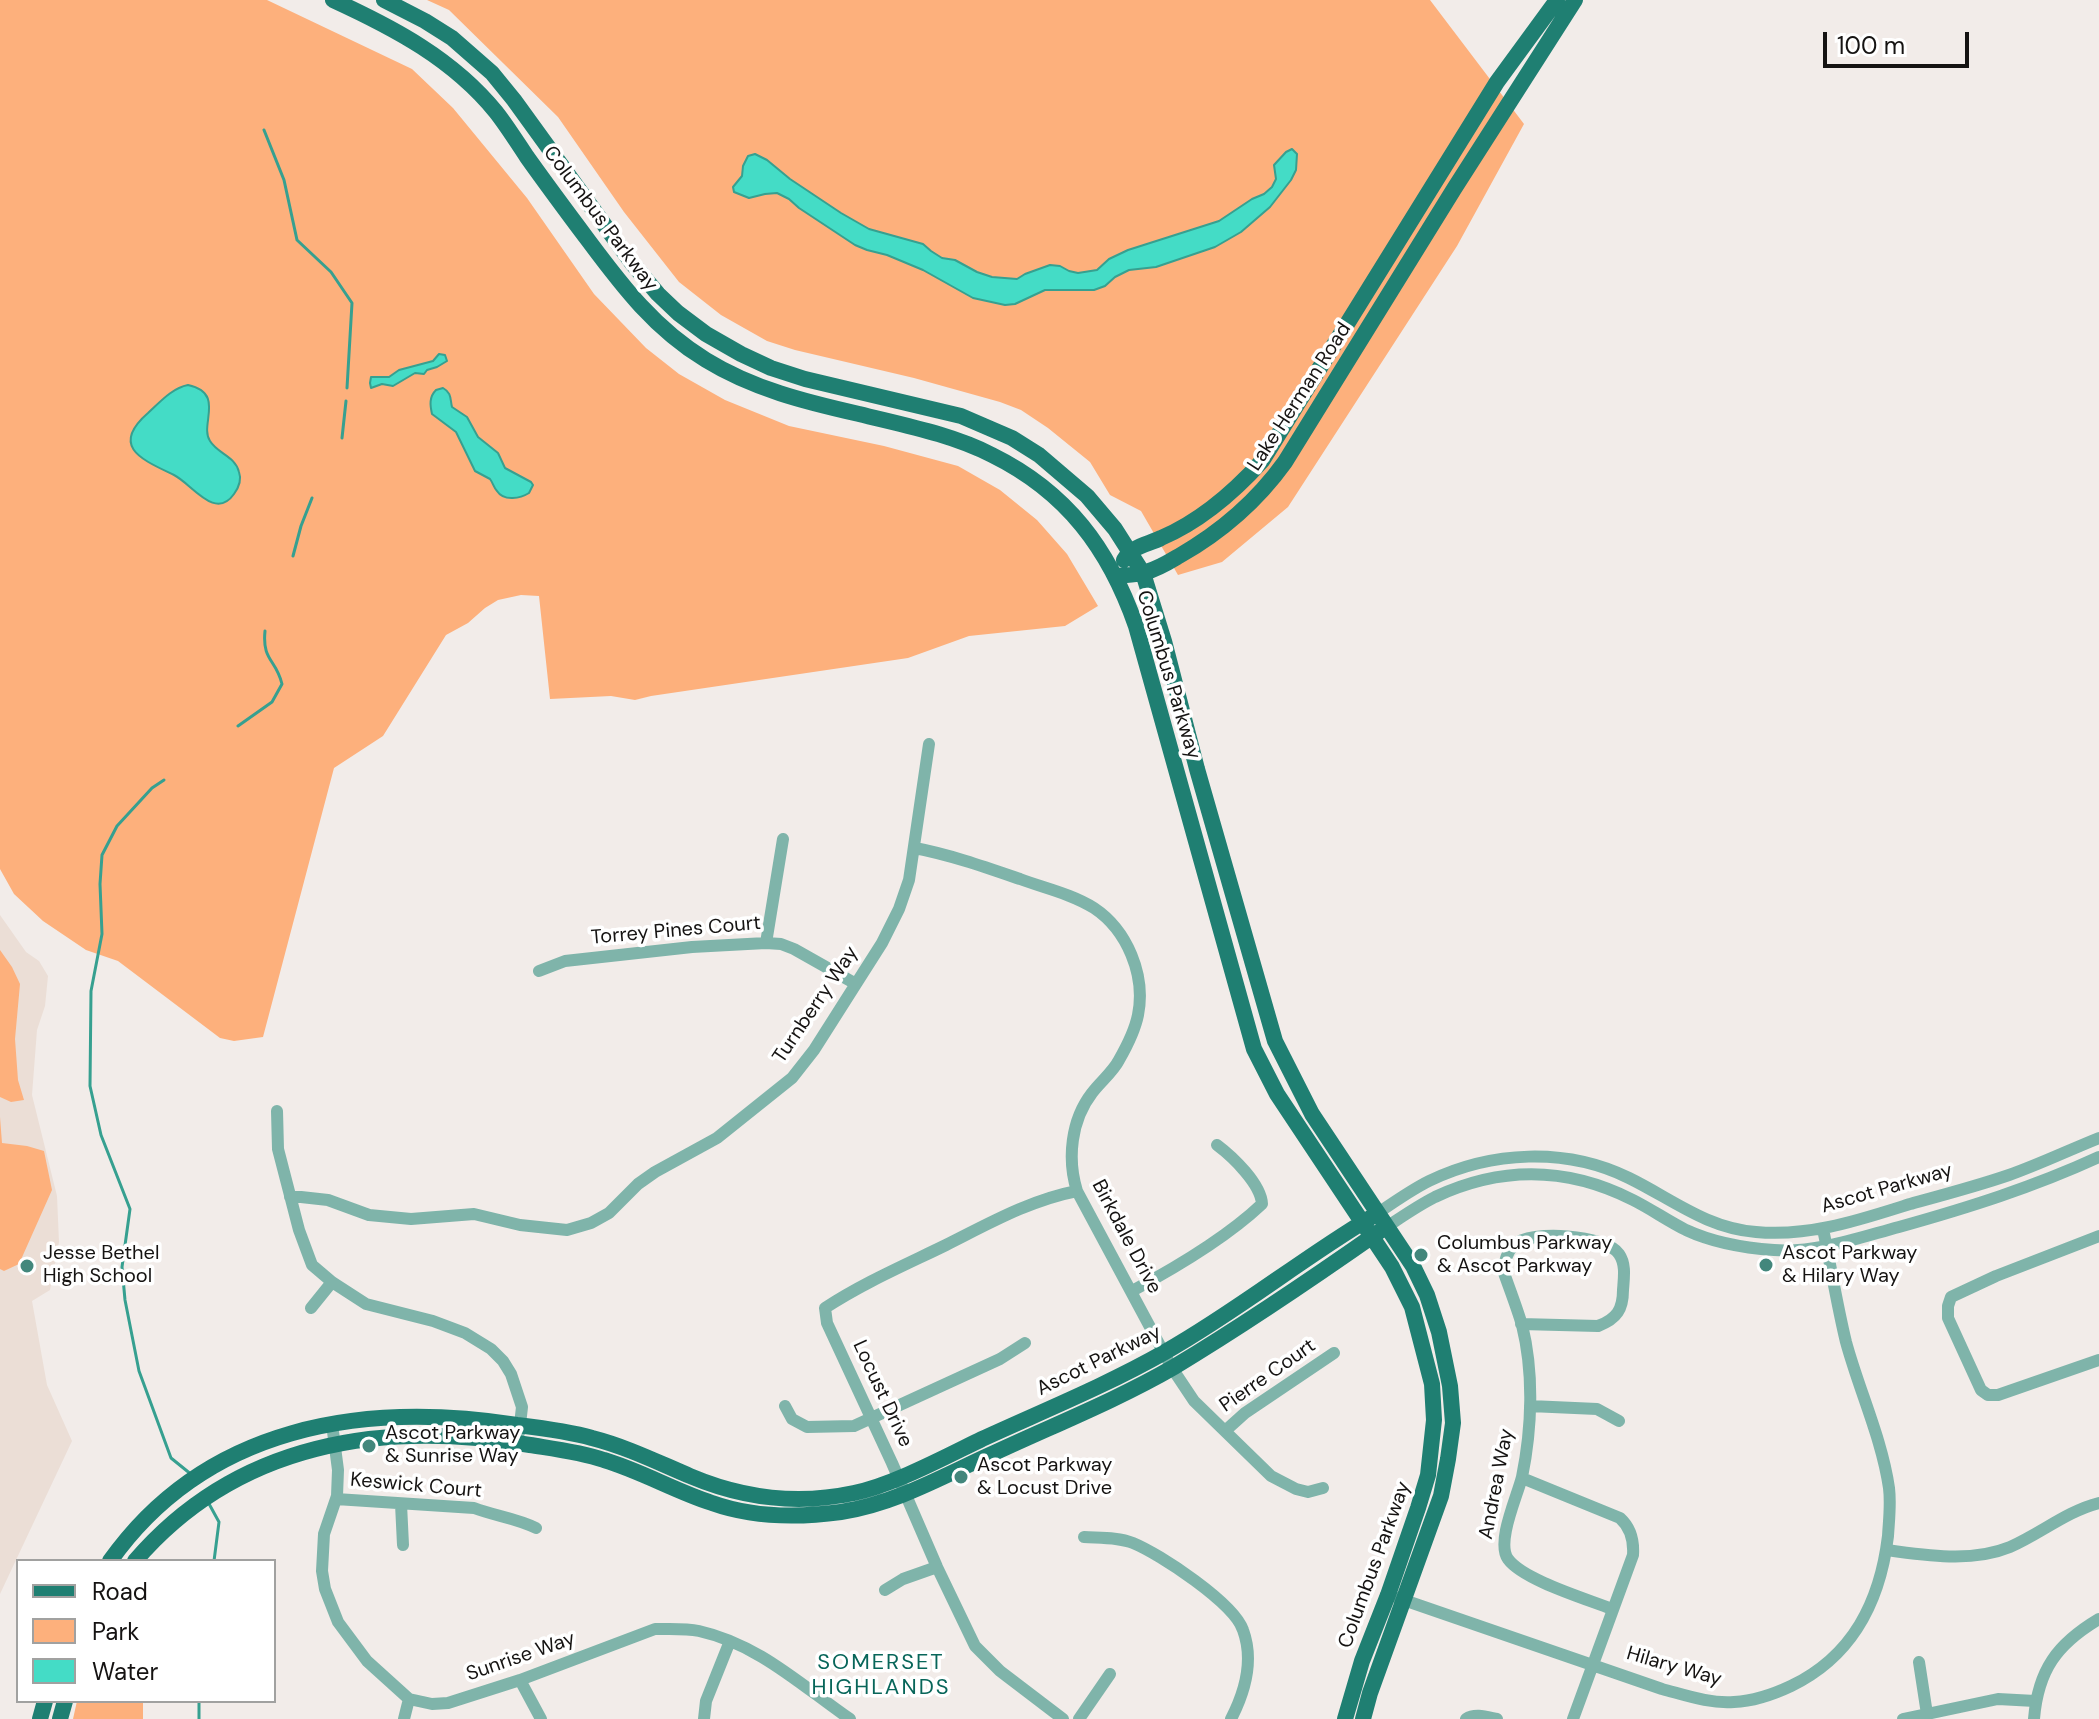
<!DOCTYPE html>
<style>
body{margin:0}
#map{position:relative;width:2099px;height:1719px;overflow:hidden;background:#f2ece9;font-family:"DM Sans",sans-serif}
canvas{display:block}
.legend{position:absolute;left:16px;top:1559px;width:260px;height:144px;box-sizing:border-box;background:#fff;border:2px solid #a1a1a0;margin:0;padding:10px 14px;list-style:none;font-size:24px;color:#151312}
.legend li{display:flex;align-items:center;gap:16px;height:40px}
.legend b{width:40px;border:2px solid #a1a1a0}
.scale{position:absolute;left:1823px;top:32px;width:146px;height:36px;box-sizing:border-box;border:4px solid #151312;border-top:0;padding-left:10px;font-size:24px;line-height:28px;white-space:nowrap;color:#151312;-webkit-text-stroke:6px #fff;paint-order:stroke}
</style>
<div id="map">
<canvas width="2099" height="1719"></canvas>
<ul class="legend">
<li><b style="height:10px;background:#1f7f72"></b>Road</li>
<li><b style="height:22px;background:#fdb07c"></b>Park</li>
<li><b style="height:22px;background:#44dcc6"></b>Water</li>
</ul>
<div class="scale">100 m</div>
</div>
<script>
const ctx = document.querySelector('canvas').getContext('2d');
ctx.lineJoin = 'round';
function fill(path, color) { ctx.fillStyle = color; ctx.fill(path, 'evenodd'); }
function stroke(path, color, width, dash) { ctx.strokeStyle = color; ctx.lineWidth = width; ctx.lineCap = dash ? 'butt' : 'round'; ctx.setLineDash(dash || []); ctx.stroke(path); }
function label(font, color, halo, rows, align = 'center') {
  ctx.font = font + ' "DM Sans",sans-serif'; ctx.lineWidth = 7; ctx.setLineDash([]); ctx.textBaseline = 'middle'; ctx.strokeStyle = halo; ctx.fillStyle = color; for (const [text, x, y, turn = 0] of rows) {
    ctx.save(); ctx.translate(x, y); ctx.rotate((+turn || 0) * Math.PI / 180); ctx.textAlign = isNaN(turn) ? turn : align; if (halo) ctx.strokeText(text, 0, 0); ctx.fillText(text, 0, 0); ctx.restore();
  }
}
const built = new Path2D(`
 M0,915L26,952L39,961L48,976L45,1006L37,1030L32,1095L57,1196L59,1242L50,1290L32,1301L47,1385L72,1441L0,1594Z`);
const green = new Path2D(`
 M0,0H267L412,69L453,108L527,198L594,294L646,348L679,374L725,400L789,426L884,446L958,466L1000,490L1037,520L1067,554L1098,606L1065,626L969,636L908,658L651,696L635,700L611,696L550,699L539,596L521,595L498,600L485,608L468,623L446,635L383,736L334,768L263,1037L234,1041L220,1038L118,961L86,950L43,921L14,894L0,869Z
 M427,0H1430L1524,124L1457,246L1288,507L1222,562L1178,575L1141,511L1110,495L1090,462L1048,428L1021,410L1000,402L914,378L795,350L767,341L721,315L679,282L624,212L558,117L449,10Z
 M0,950L12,967L20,984L15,1039L18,1080L24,1100L11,1102L0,1097Z
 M0,1117L2,1143L27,1146L44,1151L52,1190L19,1264L4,1271L0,1269Z
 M77,1701H143V1719H73Z`);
const water = new Path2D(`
 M1292,149L1297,154L1296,170L1291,180L1270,207L1241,232L1215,247L1156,267L1129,270L1115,277L1105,286L1094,290H1045L1015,304L1005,305L973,298L923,270L887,255L867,250L855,245L799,208L789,199L777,193L765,194L749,198L734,192L733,187L742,176L743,166L748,156L755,154L767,160L790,179L841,213L869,229L923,244L931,251L942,258L955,260L977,272L992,277L1017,279L1025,274L1050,265L1060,266L1069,271L1078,273L1097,270L1109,259L1128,250L1219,221L1252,199L1264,194L1272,187L1276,179L1274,165L1286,152Z
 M439,354L445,355L447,361L437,367L427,370L424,374L415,373L393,386L382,384L371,388L370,383L371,377H389L399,370L433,361Z
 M188,385C226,393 199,425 210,441C218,454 235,456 239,472C242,480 239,487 234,494C215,521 192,484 174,475C143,460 109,447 148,413C160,402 172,388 188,385Z
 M443,388C452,393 450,399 452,407L467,417L478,437L498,453L505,468L531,482L533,485L529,493C521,498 504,502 497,491C494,488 493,483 490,479L475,471L456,432L432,414C430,405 429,397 436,390Z`);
const stream = new Path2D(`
 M264,130L284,180L297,240L331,272L352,303L347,388
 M342,438L346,401
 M293,556L301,526L312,498
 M238,726L272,702L282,684C276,659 262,661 265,631
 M164,780L152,788L117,826L102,855L100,884L102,934L91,991L90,1086L101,1135L130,1209L122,1267L125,1300L139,1371L171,1458L192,1475
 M208,1502L219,1522L214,1561
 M199,1719V1701`);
const minor = new Path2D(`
 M915,848C951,855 985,867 1020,879C1044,888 1072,894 1094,908C1127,930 1146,975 1138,1015C1135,1030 1127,1046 1119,1060C1113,1072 1100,1082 1092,1093C1071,1120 1067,1159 1077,1191L1172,1368L1194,1401L1271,1476L1296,1489L1308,1492L1323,1488
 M766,943L783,839
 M539,971L565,961L692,947L766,943L781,944L794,949L856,984
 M277,1111L278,1149L299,1230L312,1265L332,1282L366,1304L433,1321L465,1333L491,1349L503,1361L511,1374L522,1407L519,1433
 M290,1197H301L328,1200L369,1215L411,1219L474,1214L520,1225L567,1230L591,1223L609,1213L638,1184L655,1172L717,1138L792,1078L814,1050L882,943L899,909L909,880L929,744
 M1378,1213C1394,1202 1411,1190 1429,1181C1491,1151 1566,1147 1629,1178C1672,1199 1706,1228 1756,1232C1810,1237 1859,1220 1910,1204C1943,1195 1977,1186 2009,1175C2040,1164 2069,1150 2099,1138
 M1388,1226C1403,1216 1419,1205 1435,1197C1501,1166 1568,1167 1633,1200C1651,1209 1668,1221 1686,1230C1714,1243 1744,1248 1774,1250C1817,1253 1858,1238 1899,1227C1967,1208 2034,1187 2099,1157
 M2099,1236L1996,1276L1951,1297L1948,1306V1318L1981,1390L1988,1395H1998L2099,1360
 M1132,1291C1175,1268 1226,1238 1262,1204C1261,1184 1233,1157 1217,1145
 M311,1308L332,1282
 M1521,1324L1598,1326C1617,1319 1623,1309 1623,1290C1624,1277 1626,1264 1619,1254C1606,1235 1530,1229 1514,1245C1506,1253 1504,1263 1504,1273C1510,1290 1517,1308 1522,1325C1534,1373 1532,1428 1522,1477C1517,1497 1496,1542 1508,1559C1523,1580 1587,1599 1612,1609
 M785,1406L792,1419L807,1427L854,1426L1000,1359L1025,1343
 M1530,1406L1597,1409L1619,1421
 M332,1424L338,1470L337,1496L324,1534L322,1571L325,1589L338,1622L367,1661L409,1699L432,1704L448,1703L520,1680L655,1629C670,1629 685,1628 699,1631C758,1644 802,1686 850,1719
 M1225,1431L1245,1413L1334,1353
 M1522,1478L1620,1518C1631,1528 1634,1540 1633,1555L1573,1719
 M336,1499L474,1508C495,1516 516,1518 536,1528
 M401,1504L403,1545
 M1084,1537C1100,1538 1118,1537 1133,1543C1160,1554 1234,1603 1243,1630C1254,1660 1245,1692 1231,1719
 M1886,1550C1926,1555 1971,1563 2010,1547C2040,1534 2067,1511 2099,1503
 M885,1590L903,1579L937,1567
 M1398,1598L1662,1689C1685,1695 1710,1704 1734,1702C1755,1701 1772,1695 1791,1686C1853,1656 1880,1602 1888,1536C1889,1519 1891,1504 1889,1488C1882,1439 1859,1390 1846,1342C1837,1305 1831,1267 1823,1229
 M1919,1662L1927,1714
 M520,1680L541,1719
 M404,1719L409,1699
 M704,1719L706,1701L730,1641
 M1063,1719L1000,1671L975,1646L937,1567L892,1463L827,1323L825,1308C863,1283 905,1265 946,1245C988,1224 1030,1200 1077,1191
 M1079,1719L1110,1674
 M1466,1719C1475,1713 1487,1717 1497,1719
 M1903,1719L1998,1699L2035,1701
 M2034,1719C2038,1670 2057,1644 2099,1619`);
const major = new Path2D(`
 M333,0C394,28 453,59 496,112C507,126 517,142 527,157C547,185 567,212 588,240C623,287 655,329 706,360C753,389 806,402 859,414C903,425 951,434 992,455C1067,492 1109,549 1136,626L1254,1049L1277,1094L1392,1267L1412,1307L1432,1384L1434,1420L1428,1475L1418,1508L1388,1595L1362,1661L1345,1719
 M384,0L425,21L452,38L492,73L514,100L632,263L658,294L678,313L706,334L741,354L771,368L805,379L961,416L1012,438L1039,455L1087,496L1115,529L1143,573L1164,641L1197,769L1275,1041L1312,1114L1413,1266L1427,1295L1439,1332L1450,1386L1453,1423L1448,1459L1441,1496L1370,1693L1363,1719
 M1124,560C1132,546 1147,545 1161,538C1201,521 1233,493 1262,461L1497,82L1557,0
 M1116,576C1126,575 1137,575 1146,572C1158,569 1169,562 1179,556C1221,532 1257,501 1285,462L1454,189L1575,0
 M110,1561C206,1426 362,1401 517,1425C542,1428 568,1431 592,1438C627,1447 657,1462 690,1476C742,1498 798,1505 854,1493C893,1485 945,1457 982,1439C1043,1411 1107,1385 1165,1352C1236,1312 1300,1260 1370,1218
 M135,1561C237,1442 383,1420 530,1445C555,1449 580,1452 604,1460C641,1471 675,1491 712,1503C754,1518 797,1518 841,1512C895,1504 945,1475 994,1453C1054,1425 1117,1400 1174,1367C1244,1325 1313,1278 1380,1231
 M40,1719L45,1701
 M60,1719L65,1701`);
const markers = [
 [1421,1255,8,"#43877c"],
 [1766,1265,8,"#43877c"],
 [27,1266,8,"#43877c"],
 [369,1446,8,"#43877c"],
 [961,1477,8,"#43877c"]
];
const streetNames = [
 ["Columbus Parkway",600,219,53],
 ["Lake Herman Road",1300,397,-57],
 ["Columbus Parkway",1168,675,73],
 ["Torrey Pines Court",676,931,-5],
 ["Turnberry Way",816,1005,-56],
 ["Ascot Parkway",1887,1189,-16],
 ["Birkdale Drive",1126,1237,62],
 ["Ascot Parkway",1099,1361,-26],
 ["Pierre Court",1268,1376,-35],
 ["Locust Drive",882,1394,65],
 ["Andrea Way",1497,1484,-79],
 ["Keswick Court",416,1486,5],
 ["Columbus Parkway",1375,1565,-70],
 ["Sunrise Way",521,1657,-19],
 ["Hilary Way",1674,1667,16]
];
const poiNames = [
 ["Columbus Parkway",1437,1244],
 ["& Ascot Parkway",1437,1267],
 ["Jesse Bethel",43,1254],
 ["High School",43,1277],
 ["Ascot Parkway",1782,1254],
 ["& Hilary Way",1782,1277],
 ["Ascot Parkway",385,1434],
 ["& Sunrise Way",385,1457],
 ["Ascot Parkway",977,1466],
 ["& Locust Drive",977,1489]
];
const neighbourhoodNames = [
 ["SOMERSET",881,1663],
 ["HIGHLANDS",881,1688]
];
fill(built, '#ebded6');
fill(green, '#fdb07c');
fill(water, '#44dcc6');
stroke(water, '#36a090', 2);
stroke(stream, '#36a090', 3);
stroke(minor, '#7fb4aa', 12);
stroke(major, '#1f7f72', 16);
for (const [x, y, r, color] of markers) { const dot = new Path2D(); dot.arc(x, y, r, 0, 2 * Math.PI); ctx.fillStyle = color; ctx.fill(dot); stroke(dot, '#fff', 3); }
label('20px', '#151312', '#fff', streetNames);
label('20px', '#151312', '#fff', poiNames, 'left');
ctx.letterSpacing = '2px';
label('22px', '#08665a', '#fff', neighbourhoodNames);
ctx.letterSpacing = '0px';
</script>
